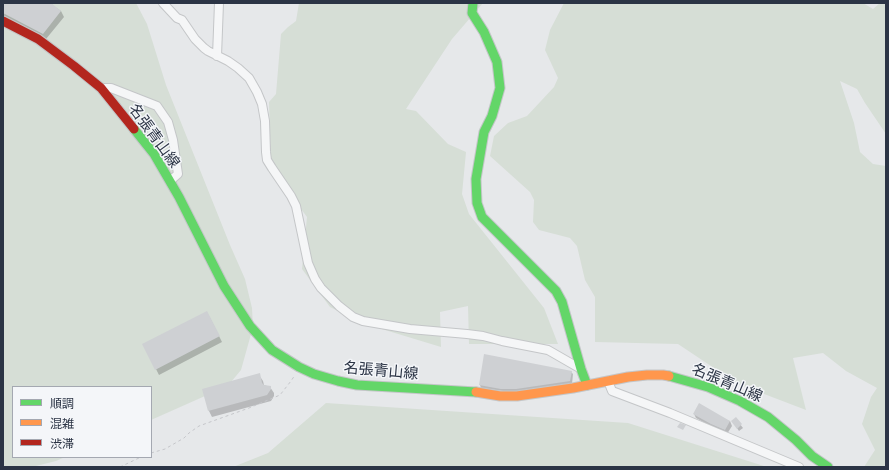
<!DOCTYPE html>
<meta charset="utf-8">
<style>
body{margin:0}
#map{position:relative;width:889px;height:470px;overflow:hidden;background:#e6e8ea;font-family:"Alegreya Sans","Noto Sans JP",sans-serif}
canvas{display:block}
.frame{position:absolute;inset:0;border:4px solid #2b3445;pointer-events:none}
.legend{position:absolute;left:12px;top:386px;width:140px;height:72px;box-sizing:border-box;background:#f4f6f9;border:1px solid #a4a8b1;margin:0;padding:5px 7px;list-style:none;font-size:12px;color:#2b3445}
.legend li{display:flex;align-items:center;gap:8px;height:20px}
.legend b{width:20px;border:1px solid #a4a8b1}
</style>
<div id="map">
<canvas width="889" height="470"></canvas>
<div class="frame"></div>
<ul class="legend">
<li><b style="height:5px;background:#63d668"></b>順調</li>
<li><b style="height:5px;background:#ff974d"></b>混雑</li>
<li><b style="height:5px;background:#b3261e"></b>渋滞</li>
</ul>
</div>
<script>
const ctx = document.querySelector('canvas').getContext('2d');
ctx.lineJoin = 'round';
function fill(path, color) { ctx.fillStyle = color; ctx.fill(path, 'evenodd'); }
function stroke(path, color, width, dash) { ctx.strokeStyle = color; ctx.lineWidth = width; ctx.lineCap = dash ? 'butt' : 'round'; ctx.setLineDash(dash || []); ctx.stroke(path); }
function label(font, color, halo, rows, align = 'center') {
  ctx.font = font + ' "Alegreya Sans","Noto Sans JP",sans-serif'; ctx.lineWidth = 3; ctx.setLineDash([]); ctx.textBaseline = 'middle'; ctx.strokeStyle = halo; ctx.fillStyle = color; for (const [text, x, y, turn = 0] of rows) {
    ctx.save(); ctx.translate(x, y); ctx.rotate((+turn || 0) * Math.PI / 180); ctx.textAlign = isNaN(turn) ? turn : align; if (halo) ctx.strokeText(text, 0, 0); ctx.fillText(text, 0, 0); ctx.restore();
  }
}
const green = new Path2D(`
 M3,3H136L147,24L166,85L230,245L245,279L252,308L253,327L241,370L231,382L205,396L151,420V387H13V457H65L56,461L32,467H3Z
 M299,3H483L452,39L406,109L416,111L448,144L466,152L462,194L469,214L544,308L558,344H469L468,306L440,312L441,347L362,323L330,307L302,269L307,217L271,168L269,102L276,94L281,34L288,27L296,21Z
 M564,3H863L873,9L880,3H886V134L865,103L857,89L840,81L854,123L860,152L873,164L886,166V467H864L875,450L862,424L871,397L877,388L846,371L823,353L793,358L806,410L738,384L678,344L595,342V297L585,280L577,246L570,238L539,230L533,222L534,200L530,192L490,156L494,136L508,123L527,116L554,87L558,78L545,50L550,30Z
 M326,403L628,423L767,467H233L268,453Z`);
const shadow = new Path2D(`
 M3,3H53L52,5L61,11L64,17L46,39L3,16Z
 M210,318L222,342L159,375L156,369Z
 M485,355L571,372L573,374L572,384L518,391H503L481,388L480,385Z
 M259,375L263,381L264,385L270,387L274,393V396L271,401L212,417L209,411L203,390Z
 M694,414L730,421L732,426L727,434L714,428L696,418Z
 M736,419L743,428L739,431L734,424Z`);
const building = new Path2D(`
 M3,3H51L61,11L43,34L3,13Z
 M207,311L220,336L155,370L142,344Z
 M484,354L572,371L570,381L516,389H501L479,385Z
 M260,373L262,383L264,385L271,386V389L267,395L208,411L202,389Z
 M699,403L730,421L725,430L711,424L693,414Z
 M736,417L742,424L737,429L731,421Z
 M680,423L686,425L683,430L677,427Z`);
const path = new Path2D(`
 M151,453L165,449L184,438L189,433L199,426L249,408L280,395L291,381L295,375
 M120,467L141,457`);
const street = new Path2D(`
 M163,3L177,18L182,20L195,39L204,48L208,51L228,61L238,68L249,78L257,92L262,104L265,121L266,152L267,160L272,168L291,196L296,206L308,263L315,279L321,288L339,306L353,317L363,321L410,329L467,334L483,336L502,341L548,350L581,369
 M217,56L219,3
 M101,88H111L157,106L168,122L173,140L178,174L170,181
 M608,381L612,391L670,413L799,467`);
const fast = new Path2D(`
 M473,3L472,13L484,32L497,62L500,88L492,116L484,132L476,179L477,203L482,217L556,291L562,302L581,369L587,385
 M134,129L154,154L179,197L224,286L250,326L272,350L299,367L314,374L338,381L357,385L476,392
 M669,376L708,387L740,401L768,417L796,440L812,456L828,467`);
const slow = new Path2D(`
 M476,392L500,396H517L573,388L628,377L647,375H663L669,376`);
const jam = new Path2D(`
 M3,21L38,39L74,66L101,88L134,129`);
const streetNames = [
 ["名張青山線",154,136,54],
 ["名張青山線",381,371,5],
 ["名張青山線",727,383,23]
];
fill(green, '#d6ded6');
fill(shadow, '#0003');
fill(building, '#ced0d3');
stroke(street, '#c4c6c8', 10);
stroke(fast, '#c4c6c8', 11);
stroke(slow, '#c4c6c8', 11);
stroke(jam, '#c4c6c8', 11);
stroke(path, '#c5c6ca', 1, [3, 3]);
stroke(street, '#f5f6f7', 8);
stroke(fast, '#63d668', 9);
stroke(slow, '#ff974d', 9);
stroke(jam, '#b3261e', 9);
label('15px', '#2b3445', '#f4f6f9', streetNames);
</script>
